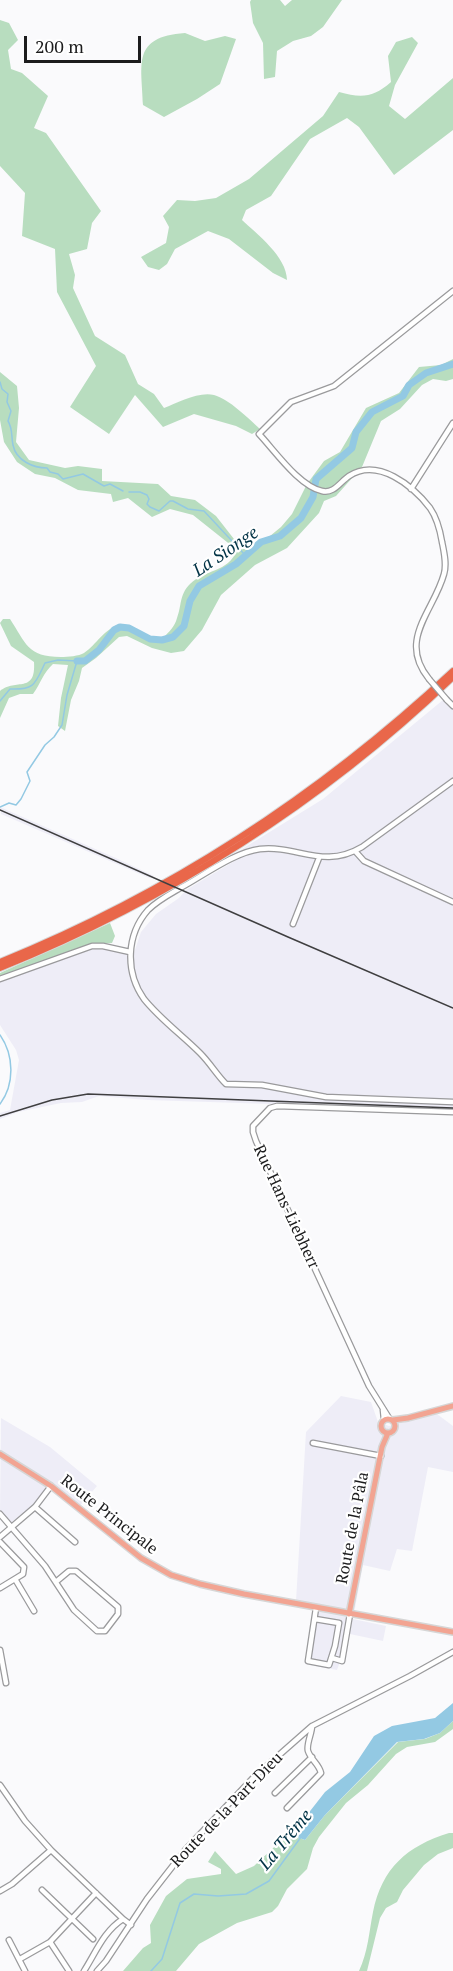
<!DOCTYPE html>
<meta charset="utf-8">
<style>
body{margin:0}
#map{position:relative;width:453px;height:1971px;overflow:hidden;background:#fafafc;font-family:"PT Serif",serif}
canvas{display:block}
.scale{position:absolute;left:24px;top:36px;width:117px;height:27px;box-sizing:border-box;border:3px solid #1c1c1d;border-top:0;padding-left:8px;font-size:18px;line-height:21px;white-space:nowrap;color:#1c1c1d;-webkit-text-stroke:4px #fff;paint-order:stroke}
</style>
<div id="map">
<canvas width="453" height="1971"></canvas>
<div class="scale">200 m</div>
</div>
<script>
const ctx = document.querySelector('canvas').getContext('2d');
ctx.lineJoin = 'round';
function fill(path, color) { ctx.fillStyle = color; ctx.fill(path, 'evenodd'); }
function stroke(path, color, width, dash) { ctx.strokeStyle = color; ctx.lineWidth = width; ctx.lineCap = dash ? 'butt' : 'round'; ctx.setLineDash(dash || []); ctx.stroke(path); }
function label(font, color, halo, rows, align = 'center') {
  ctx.font = font + ' "PT Serif",serif'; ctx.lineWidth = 4.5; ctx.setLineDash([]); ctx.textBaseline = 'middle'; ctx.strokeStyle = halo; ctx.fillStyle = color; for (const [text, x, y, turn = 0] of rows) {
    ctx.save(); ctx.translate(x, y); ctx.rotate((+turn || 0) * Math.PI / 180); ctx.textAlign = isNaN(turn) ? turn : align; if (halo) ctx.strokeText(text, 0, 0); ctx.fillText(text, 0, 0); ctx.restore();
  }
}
const built = new Path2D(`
 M443,700L453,710V1110L148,1100L99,1096L82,1102L61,1103L18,1112L0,1119V1113L10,1110L19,1060L16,1050L0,1025V979L95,946L134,953L141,932L156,914L179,898L186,890L236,860L234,854L323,799Z
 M0,807L118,859L154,876L150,878L147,877L1,814Z
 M341,1396L371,1402L378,1422L389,1426L437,1414L453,1426V1472L428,1467L412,1551L397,1549L390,1571L363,1565L353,1619L386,1626L383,1641L350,1634L337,1670L305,1664L315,1605L296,1601L306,1432Z
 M1,1418L50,1447L97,1486L78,1508L51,1487L35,1507L12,1527L0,1514Z`);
const green = new Path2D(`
 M251,0H280L285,6L292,0H342L323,27L311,36L293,41L277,51L275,77L264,79L263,43L253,23L250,2Z
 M0,20L9,23L18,40L8,50L11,69L22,73L48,96L34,128L46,133L101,211L92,223L87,249L69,254L75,275L73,288L95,336L125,355L138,384L154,394L164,408C177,403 199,391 214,395C229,399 248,418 260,429L252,434L236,426L194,414L163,427L135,395L109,434L70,407L96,366L57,292L55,249L22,236L25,193L0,166Z
 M185,33L205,41L225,36L236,39L220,84L197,99L164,117L143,105C142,64 131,37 185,33Z
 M412,37L418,43L395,85L389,106L405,119L453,78V130L394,175L359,127L347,118L310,139L271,196L246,210L242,220C257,234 287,257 287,280L273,273L229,239L208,231L175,249L167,264L159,270L148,267L141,257L166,243L169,227L163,216L177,200L195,201L216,198L249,179L323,116L339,92C361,98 373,98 391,82L388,56L396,42Z
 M453,359V379L446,381L433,379L422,385L400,409L381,421L362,467L336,496L324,501L319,513L287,548L255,565L221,595L202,630L184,651L171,653L152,648L127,636L119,637L96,658L82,668L79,681L71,700L65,731L58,726L61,698L68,665L53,664C43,673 41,683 33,694H20L9,698L0,718V691C16,678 36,694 34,662L11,646L0,623L3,619H10C26,643 27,657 61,657C68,657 79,656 84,653C97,644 104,629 120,624L154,639L164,637C169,632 175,626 177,618C182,605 179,595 190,584C205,569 228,573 237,550L193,515L170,509L152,517L128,498L113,502L111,494L78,490L55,478L35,474L17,462L4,442L0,420V372L17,386L19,408L16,442L29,460L65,468L78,466L102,469V481L158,484L171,496L195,500L216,516L241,548L250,547L270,536L281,527L292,514L307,484L324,461L340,452L366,408L399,393L419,367L441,365Z
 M110,923L115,936L112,943L94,944L0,977V973Z
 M453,1721V1729L435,1742L407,1747L396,1754L368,1785L346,1803L319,1837L313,1848L307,1869L287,1889L278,1906L272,1912L237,1923L199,1944L176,1971H123L143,1948L151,1943L150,1925L166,1896L187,1879L221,1874V1869L208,1862L215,1851L236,1874L254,1866L288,1834L305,1840L325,1815L398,1742L425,1739L440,1733Z
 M449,1833H453V1848L438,1854L424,1865L403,1890L397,1902L386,1908L380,1918L367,1971H359C368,1952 369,1932 373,1912C382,1868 407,1846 449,1833Z`);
const water = new Path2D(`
 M453,1703V1721L440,1733L424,1739L397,1742L325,1815L305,1840L288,1834L296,1829L325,1792L350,1772L374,1736L392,1726L435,1718Z`);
const stream = new Path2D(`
 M0,382L2,389L8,394L7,402L11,411L8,421C13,429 11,436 13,445C16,461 34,468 47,468L50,472L58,474L63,479L83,474L104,486L110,484L123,491
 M129,492H140L147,495L149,499L147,504L150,507L159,511L170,501H173L188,509L204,511L245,555
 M0,701L10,689C35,690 35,684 45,663L58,660L77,661L67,695L62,725L54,737L45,745L27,772L30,781L21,799L16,805L9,803L0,807
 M0,1035C14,1055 15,1084 0,1104
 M151,1971L162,1959L180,1903L194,1894L218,1896L246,1894L269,1881L301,1837`);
const river = new Path2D(`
 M77,661H85L99,650L114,630L120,627L129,628L150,639L162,640L173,637L184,626L190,601L199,586L236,564L261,542L280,536L301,518L313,497L316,479L352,448L356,432L372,412L403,396L409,385L426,373L453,364`);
const minor = new Path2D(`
 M411,489L453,423
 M429,679C397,640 434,611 444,574C447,564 444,552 442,542C440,530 437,518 430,508C413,486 378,457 349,476C340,482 334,494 322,491C299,486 275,451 259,434L291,402L334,386L453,291
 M447,700L453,706
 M453,781L362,847C323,870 298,845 260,849C235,852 204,875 182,887C170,894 158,900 148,910C126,935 125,972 144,999C160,1019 182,1035 200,1053C210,1063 217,1075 226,1084L262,1085L326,1097L453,1102
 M355,851L364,861L453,902
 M293,924L319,858
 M0,979L92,946H103L130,952
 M383,1410L384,1420
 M389,1418L369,1386L256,1141L253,1132V1126L270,1108L277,1106L453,1112
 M313,1443L381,1456
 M35,1507L75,1542
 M0,1514L45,1566L74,1610L97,1631H105L118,1614V1607L76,1571H69L57,1581
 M0,1537L35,1507L51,1486
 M0,1542L24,1567L23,1574L0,1588
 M15,1579L34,1611
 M315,1619L339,1623L335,1646L329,1665L308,1661L316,1608
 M0,1650L6,1683
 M332,1658L342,1661L350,1614
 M0,1785L25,1821L51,1850
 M275,1793L312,1757
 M287,1808L321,1773C319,1764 311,1760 308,1751C306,1745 312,1733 312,1726
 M42,1890L93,1939
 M0,1891L12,1884L51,1850L123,1919
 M9,1940L25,1971
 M20,1959L50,1942
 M69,1971L50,1942L96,1893
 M84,1971C96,1952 104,1931 123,1919L131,1925
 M97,1971L106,1961L147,1899L186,1849L253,1778L312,1726L410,1676L453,1652`);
const major = new Path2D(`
 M381 1426a7 7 0 1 1 14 0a7 7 0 1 1-14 0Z
 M393,1420L408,1418L453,1406
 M0,1454L51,1486L141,1558L171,1575L200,1584L244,1594L453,1632
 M349,1614L382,1447L388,1433`);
const highway = new Path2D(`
 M0,962C168,894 321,794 453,671
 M0,968C167,901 323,802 453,677`);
const rail = new Path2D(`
 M0,810L288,937L453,1008
 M0,1116L52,1100L88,1094L453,1108`);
const minorBridge = new Path2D(`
 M429,679L447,700`);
const streetNames = [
 ["Rue Hans-Liebherr",286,1207,65],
 ["Route Principale",109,1515,38],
 ["Route de la Pâla",353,1528,-79],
 ["Route de la Part-Dieu",227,1810,-46]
];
const waterNames = [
 ["La Sionge",226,552,-34],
 ["La Trême",286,1840,-50]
];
fill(built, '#eeedf7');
fill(green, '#b8ddbf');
fill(water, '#93c9e3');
stroke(stream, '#93c9e3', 1.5);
stroke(river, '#93c9e3', 7);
stroke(minor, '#9a9a9c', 7);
stroke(major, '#d6d6d6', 8);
stroke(highway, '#d6d6d6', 8);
stroke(minor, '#fff', 4.5);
stroke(major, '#f2a492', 5);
stroke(highway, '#e9674a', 6);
stroke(rail, '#3f3f40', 1.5);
stroke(minorBridge, '#9a9a9c', 7, []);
stroke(minorBridge, '#fff', 4.5);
label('16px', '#1c1c1d', '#fff', streetNames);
label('italic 18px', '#013245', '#fff', waterNames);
</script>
